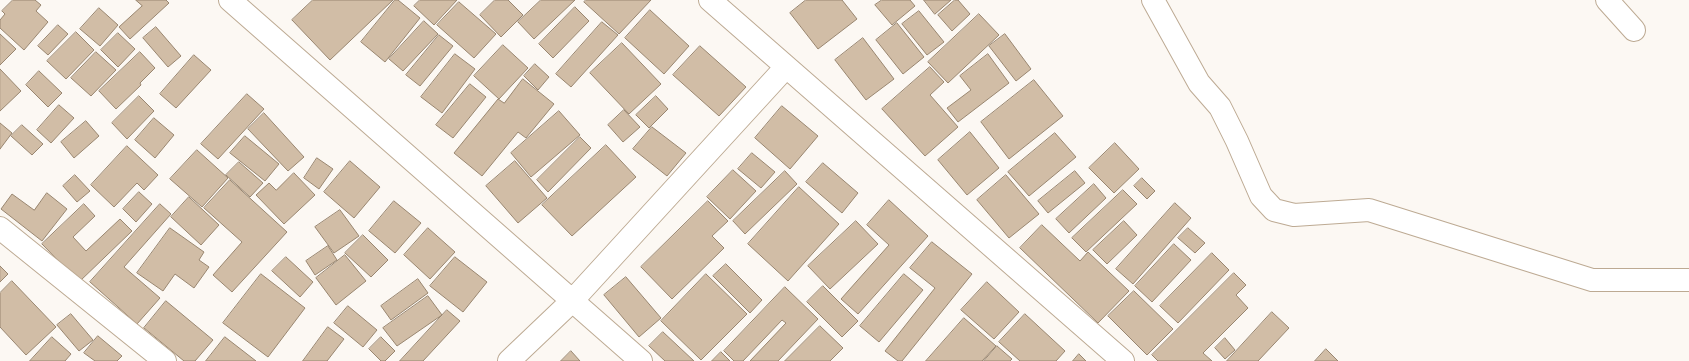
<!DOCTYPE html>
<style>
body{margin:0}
canvas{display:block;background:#fcf8f3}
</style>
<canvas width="1689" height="361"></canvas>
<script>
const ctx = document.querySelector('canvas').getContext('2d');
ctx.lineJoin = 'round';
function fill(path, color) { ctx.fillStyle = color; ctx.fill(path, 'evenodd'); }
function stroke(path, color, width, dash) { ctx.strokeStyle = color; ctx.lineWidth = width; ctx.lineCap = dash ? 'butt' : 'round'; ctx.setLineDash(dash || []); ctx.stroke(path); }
const building = new Path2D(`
 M13,0H35L41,5L36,11L48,22L24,50L0,28V20L5,14L2,11Z
 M136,0H166L169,3L130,39L119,27L142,6Z
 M313,0H393L330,60L292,20Z
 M395,0H398L420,18L385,62L361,42Z
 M420,0H457L434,25L414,6Z
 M495,0H508L523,15L501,37L480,15Z
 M541,0H575L534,39L518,22Z
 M586,0H651L619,34L584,2Z
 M806,0H842L857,19L818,49L790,13Z
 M882,0H910L915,6L892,25L875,5Z
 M924,0H951L935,14Z
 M955,0H958L970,14L952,31L938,15Z
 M459,2L496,34L474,58L437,25Z
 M575,7L589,21L553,58L539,44Z
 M99,8L118,25L100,46L80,29Z
 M650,10L689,46L664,74L625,38Z
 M919,11L944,42L927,55L902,24Z
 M979,14L999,35L948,83L928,62Z
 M424,21L438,34L403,71L389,59Z
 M602,22L618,35L571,87L556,74Z
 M897,23L924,57L903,74L876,40Z
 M58,25L68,34L48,55L38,46Z
 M156,27L181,56L168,67L143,38Z
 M76,32L94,50L66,79L47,61Z
 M118,33L135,49L118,67L101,50Z
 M0,34L16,49L0,65Z
 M1005,34L1031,69L1016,81L989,46Z
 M439,35L453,46L420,86L406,75Z
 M863,38L894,79L866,100L835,60Z
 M622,43L661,84L629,114L590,73Z
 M503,45L528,68L499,99L474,76Z
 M700,46L746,87L719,116L673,75Z
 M96,52L116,70L91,96L71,78Z
 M140,52L155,68L140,83L141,85L116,109L99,91Z
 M455,54L475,69L442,113L421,97Z
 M988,54L1009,83L958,122L947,108L971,90L960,76Z
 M194,55L211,70L176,108L160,94Z
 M535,64L549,77L538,90L524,76Z
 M930,67L944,82L930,95L958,127L925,156L882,109Z
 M0,69L21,91L0,111Z
 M39,71L62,93L48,107L26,85Z
 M523,79L554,104L526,138L518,132L482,176L454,153L498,99L504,103Z
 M1034,80L1063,116L1009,159L981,122Z
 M470,84L486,97L453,138L436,125Z
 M247,94L264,109L218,159L201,144Z
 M139,96L154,111L127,139L112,123Z
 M656,96L668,109L649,128L636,115Z
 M59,105L74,118L51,143L37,130Z
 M782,106L818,136L790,169L755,138Z
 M624,110L640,127L623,142L608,125Z
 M559,111L580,135L531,177L511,153Z
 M264,113L304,157L288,171L248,129Z
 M154,118L174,135L155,158L135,140Z
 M86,121L99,136L74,158L61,142Z
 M0,123L12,133L0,149Z
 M22,125L43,144L32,155L11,136Z
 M652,127L686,153L667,176L633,149Z
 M970,132L999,168L967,195L938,160Z
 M1055,133L1076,157L1029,196L1008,172Z
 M245,136L279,164L265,181L230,153Z
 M580,137L591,148L548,192L537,180Z
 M1115,143L1139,169L1114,193L1089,168Z
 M606,145L636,177L572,236L542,205Z
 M127,146L158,175L144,190L137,183L114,207L91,185Z
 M197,150L228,178L202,207L170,179Z
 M752,153L775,172L761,188L738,169Z
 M317,158L333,169L319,189L304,178Z
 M350,161L380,187L354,218L324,192Z
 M515,161L547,198L518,223L486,186Z
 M239,162L263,183L250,197L226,175Z
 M823,163L858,193L842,213L806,182Z
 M733,170L756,191L730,219L707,197Z
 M785,171L797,184L745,234L733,221Z
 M1075,171L1085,183L1048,213L1038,201Z
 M294,173L315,195L284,224L256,195L269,183L276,190Z
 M75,175L90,191L77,202L63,186Z
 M1006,175L1039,214L1009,238L977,200Z
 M1142,178L1155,191L1147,199L1134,186Z
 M230,180L287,232L232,292L213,275L242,242L204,208Z
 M1094,184L1106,198L1069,233L1056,219Z
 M799,187L839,224L788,281L748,244Z
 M1123,190L1137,204L1086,252L1072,238Z
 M139,192L152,204L136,222L123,209Z
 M47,193L67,209L42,241L1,209L12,194L34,210Z
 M189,197L219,225L201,245L171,217Z
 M889,200L928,236L858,314L841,299L889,245L867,225Z
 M394,201L421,223L395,253L369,231Z
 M708,201L728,221L712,236L724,248L672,299L641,267Z
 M1175,203L1191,218L1133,284L1116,269Z
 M84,204L95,216L73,237L86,251L120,219L132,231L79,282L42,244Z
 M160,204L171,214L124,267L160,298L137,324L90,282Z
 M340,210L359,236L334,253L315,227Z
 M856,221L878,244L830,289L808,266Z
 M1124,221L1137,235L1107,264L1093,250Z
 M1042,225L1080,261L1088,252L1129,291L1098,323L1020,248Z
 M170,228L204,252L199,260L209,267L194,288L175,274L163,291L137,273Z
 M428,228L455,252L430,279L404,255Z
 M1188,228L1205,243L1195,253L1178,238Z
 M363,235L388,260L371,277L345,253Z
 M932,242L972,274L902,361H898L885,351L935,288L910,268Z
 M1174,244L1191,260L1152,302L1135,286Z
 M328,246L337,260L315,275L306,261Z
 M1212,253L1229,270L1178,323L1160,306Z
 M345,255L366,281L336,305L316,278Z
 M286,257L313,282L300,297L272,271Z
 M455,257L487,282L463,312L430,286Z
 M726,264L762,300L750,313L713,276Z
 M0,266L8,274L0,282Z
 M1234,273L1246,285L1236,295L1248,308L1203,353L1212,361H1158L1152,355Z
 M261,274L305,308L268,357L223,323Z
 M706,274L747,314L701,360L661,321Z
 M904,274L923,290L879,342L860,326Z
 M626,277L661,318L639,337L604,295Z
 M418,279L428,293L391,320L381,306Z
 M12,281L56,327L26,355L0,327V293Z
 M987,282L1019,312L994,339L961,310Z
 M823,286L858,321L842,337L807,302Z
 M785,287L818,319L778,361H750L786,323L782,320L743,361H734L724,351Z
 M1134,291L1173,329L1147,355L1108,316Z
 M428,296L442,315L397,346L383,328Z
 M166,301L213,340L195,361H184L144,328Z
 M348,306L377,330L363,347L334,323Z
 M447,310L460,321L423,361H400Z
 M1272,312L1289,328L1258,361H1227Z
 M71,314L93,340L79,351L57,325Z
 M1025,314L1065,351L1056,361H1020L999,342Z
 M964,318L996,346L982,361H926Z
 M820,326L843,348L830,361H785Z
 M328,327L344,339L327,361H303Z
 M663,332L694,361H665L649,346Z
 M98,336L122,356L117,361H95L84,353Z
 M52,337L71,354L65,361H30Z
 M225,337L256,361H206Z
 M381,337L395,351L385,361H381L369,349Z
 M1225,338L1235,350L1225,359L1215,348Z
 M997,346L1012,359L1010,361H984Z
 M1326,349L1338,361H1315Z
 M571,351L580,361H561Z
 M721,352L730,361H712Z
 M1079,354L1086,361H1073Z`);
const street = new Path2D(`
 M230,0L641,361
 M710,0L1123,361
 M1153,0L1199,83L1220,107L1237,141L1261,196L1274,210L1294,215L1369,210L1592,280H1689
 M1607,0L1634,30
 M0,228L165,361
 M509,361L572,301L786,67`);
fill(building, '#d1bda6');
stroke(building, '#998670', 1);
stroke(street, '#bdaa93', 24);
stroke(street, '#fff', 22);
</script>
